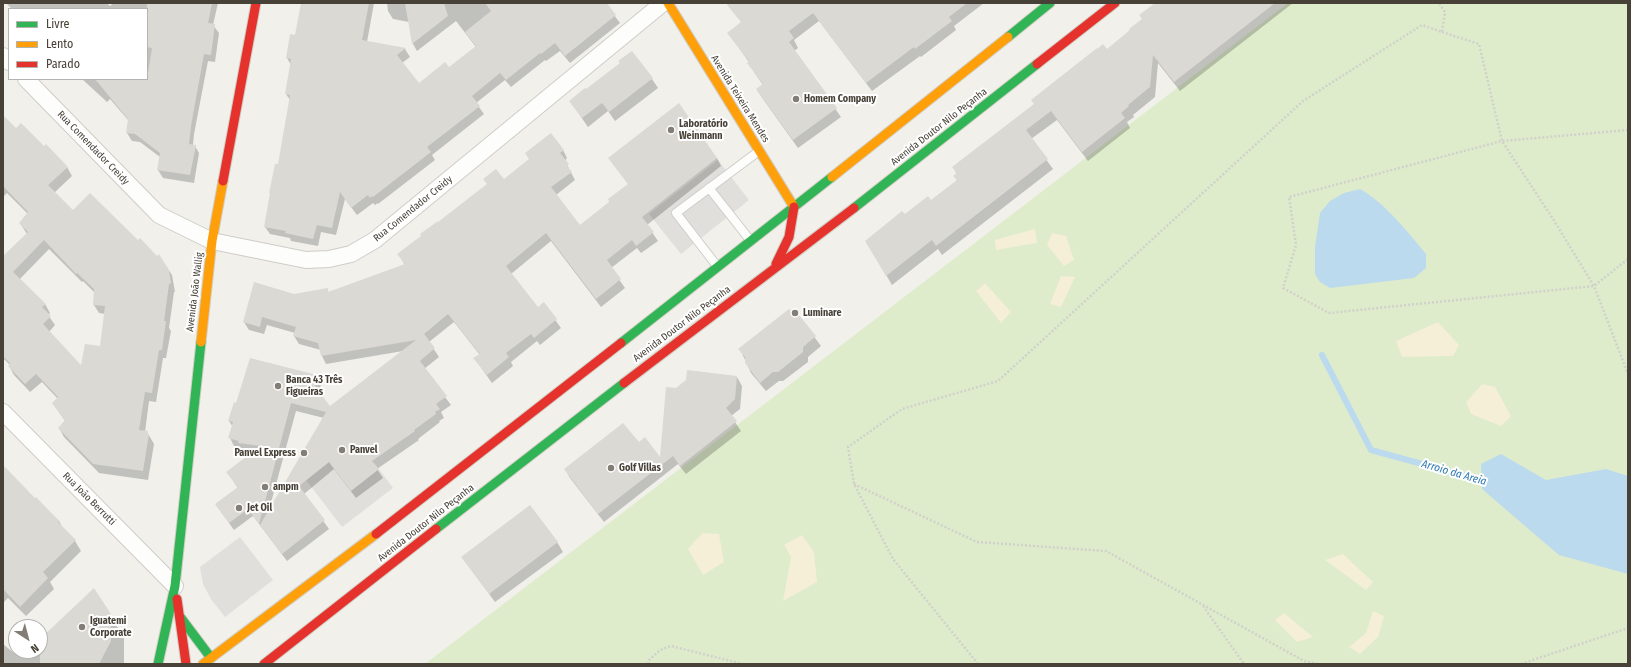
<!DOCTYPE html>
<meta charset="utf-8">
<style>
body{margin:0}
#map{position:relative;width:1631px;height:667px;overflow:hidden;background:#f1f0eb;font-family:"Fira Sans Condensed",sans-serif}
canvas{display:block}
.frame{position:absolute;inset:0;border:4px solid #474137;pointer-events:none}
.legend{position:absolute;left:8px;top:8px;width:140px;height:72px;box-sizing:border-box;background:#fff;border:1px solid #b5b3af;margin:0;padding:5px 7px;list-style:none;font-size:12px;color:#474137}
.legend li{display:flex;align-items:center;gap:8px;height:20px}
.legend b{width:20px;border:1px solid #b5b3af}
.north{position:absolute;left:8px;top:619px;width:40px;height:40px;box-sizing:border-box;background:#fff;border:1px solid #b5b3af;border-radius:50%;rotate:144deg;font-size:11px;font-weight:700;line-height:16px;text-align:center;color:#474137}
.north::after{content:'';display:block;margin:auto;width:14px;height:18px;background:#827e76;clip-path:polygon(50% 0,100% 100%,50% 72%,0 100%)}
</style>
<div id="map">
<canvas width="1631" height="667"></canvas>
<div class="frame"></div>
<ul class="legend">
<li><b style="height:5px;background:#30b455"></b>Livre</li>
<li><b style="height:5px;background:#ff9f0a"></b>Lento</li>
<li><b style="height:5px;background:#e5322d"></b>Parado</li>
</ul>
<div class="north">N</div>
</div>
<script>
const ctx = document.querySelector('canvas').getContext('2d');
ctx.lineJoin = 'round';
function fill(path, color) { ctx.fillStyle = color; ctx.fill(path, 'evenodd'); }
function stroke(path, color, width, dash) { ctx.strokeStyle = color; ctx.lineWidth = width; ctx.lineCap = dash ? 'butt' : 'round'; ctx.setLineDash(dash || []); ctx.stroke(path); }
function label(font, color, halo, rows, align = 'center') {
  ctx.font = font + ' "Fira Sans Condensed",sans-serif'; ctx.lineWidth = 4; ctx.setLineDash([]); ctx.textBaseline = 'middle'; ctx.strokeStyle = halo; ctx.fillStyle = color; for (const [text, x, y, turn = 0] of rows) {
    ctx.save(); ctx.translate(x, y); ctx.rotate((+turn || 0) * Math.PI / 180); ctx.textAlign = isNaN(turn) ? turn : align; if (halo) ctx.strokeText(text, 0, 0); ctx.fillText(text, 0, 0); ctx.restore();
  }
}
const green = new Path2D(`
 M1288,3H1628V664H425Z`);
const sand = new Path2D(`
 M1035,229L1037,243L996,250L995,240Z
 M1052,233L1066,236L1074,260L1064,266L1047,245Z
 M1061,276L1075,277L1061,307L1050,304Z
 M985,283L1011,312L1001,323L976,291Z
 M1438,322L1459,345L1453,356L1402,357L1396,341Z
 M1482,384L1495,387L1511,416L1501,426L1471,414L1466,402Z
 M702,533L719,534L724,562L703,575L688,549Z
 M802,535L814,552L817,582L783,601L791,557L784,545Z
 M1343,554L1373,582L1366,590L1325,560Z
 M1373,611L1384,616L1378,637L1360,654L1349,647L1366,633Z
 M1284,613L1313,637L1297,642L1275,620Z`);
const parking = new Path2D(`
 M718,160L749,200L681,254L649,214Z
 M329,462L351,490L379,469L393,488L342,527L306,480Z
 M240,537L273,580L225,617L211,599L203,584L200,567Z`);
const water = new Path2D(`
 M1360,189C1385,203 1408,232 1426,254V268L1414,278L1330,288L1320,282L1315,274V247L1320,213L1330,201L1344,193Z
 M1501,454L1546,480L1606,469L1628,476V574L1559,555L1482,489L1481,464Z`);
const shadow = new Path2D(`
 M6,3H107L110,6L113,3H218L213,25L219,33L215,62L208,61L194,134L193,145L195,146L199,153L194,183L163,178L158,170L160,157L140,142L132,141L127,133L129,121L110,99L107,102L82,79H147V9H12Z
 M299,3H374L367,42L405,49L410,57L402,63L419,85L449,69L476,47L456,21L417,51L413,44L409,22L393,19L388,11L387,3H605L620,23L570,63L560,51L546,61L545,60L511,87L505,80L476,103L484,114L432,155L435,160L378,204V203L375,205L373,203L357,215L345,199L336,235L321,232L318,246L291,241L290,238L270,234L265,227L279,166L290,100L286,94L291,65L287,58L296,36L302,3Z
 M726,3H984L954,26L956,30L921,57L920,56L872,91L819,21L794,40L798,48L794,51L841,117L798,148L763,99L757,90L763,85L754,72L749,62L728,33L742,23Z
 M1162,3H1293L1180,91L1158,63L1155,97L1133,115L1134,117L1127,122L1130,128L1088,161L1057,120L1031,139L1053,169L942,255L938,249L892,285L872,251L904,215L931,201L957,181L955,176L957,174L953,167L1107,50Z
 M652,79L658,88L615,121L608,111L588,127L570,101Z
 M3,116L16,129L44,147L67,167L72,176L54,193L73,212L138,241L166,266L172,275L175,292H174L169,328L171,331L166,358H163L156,402L149,401L145,432H147L154,444L148,480L99,473L64,437L59,428L66,422L53,404L58,399L42,382L30,392L14,375L9,366L10,365L3,358V254L5,256L27,234L20,223L28,214L7,193L3,197ZM49,249L82,282L83,281L95,293L94,305L99,313L105,314L101,347L81,367L49,332L55,325L48,315L50,313L45,304L20,279Z
 M563,150L567,158L565,161L575,180L556,195L579,226L610,202L629,185L609,158H717L721,166L647,225L658,241L641,253L637,248L611,268L625,288L601,307L551,241L511,274L538,308L543,303L561,328L540,345L537,341L511,362L513,366L492,383L475,359L480,355L454,322L429,342L439,357L424,369L451,405L441,412L444,418L439,421L440,422L418,439L419,440L377,469L383,478L356,498L334,469L304,494L329,529L287,561L253,516L234,530L216,505L238,488L227,472L253,452L244,451L243,449L234,446L230,438L233,427L229,421L316,376L321,384L319,393L330,407L403,351L326,364L322,356L321,350L299,344L294,336L295,333L267,325L264,334L249,330L244,322L294,295L327,289L329,293L405,265L399,255L438,223L504,180ZM296,411L324,418L269,510Z
 M798,315L821,346L808,357V362L783,381H779L766,391L751,373L740,349Z
 M737,377L742,386L740,409L731,416L741,431L686,474L678,464L604,522L570,478L565,469L639,444L661,460L676,389Z
 M3,467L35,500L36,499L59,521L63,529L75,541L81,551L50,582L54,589L26,616L8,598L3,603Z
 M557,542L563,552L495,602L462,557Z
 M110,615L124,638V664H3V644L14,653L40,651V641Z`);
const stream = new Path2D(`
 M1322,355L1371,450L1488,482`);
const building = new Path2D(`
 M147,3H212L208,23L215,24L211,55L204,54L191,126L189,144L196,145L190,175L157,170L160,153L135,134L126,133L128,119L95,79H147L152,48L147,47Z
 M301,3H369L362,40L406,48L397,55L419,83L445,62L449,67L476,46L465,32L491,11L485,3H607L616,15L565,56L555,43L541,54L540,53L506,80L500,73L472,96L480,106L427,147L431,152L373,197L372,196L370,198L368,195L351,208L340,192L332,228L317,225L313,239L285,233L286,231L264,227L270,193H269L275,164H278L290,95L285,94L291,59L286,58L290,34L295,35Z
 M405,3H444L448,16L412,44Z
 M726,3H967L949,17L952,21L915,49L914,47L866,83L813,13L789,31L794,38L789,42L837,108L793,140L756,89L763,84L747,63L749,61L727,33L741,22Z
 M1155,3H1275L1174,82L1153,55L1150,87L1128,105L1129,106L1121,113L1125,118L1082,152L1051,111L1026,130L1048,159L936,246L932,240L886,276L865,241L902,211L905,214L928,196L931,200L957,180L953,176L957,173L952,167L1034,104L1031,100L1097,48V49L1103,44L1107,49L1130,30L1129,29L1142,19L1139,15Z
 M632,51L653,78L609,112L602,103L582,118L569,101L585,88L586,89L620,63L618,61Z
 M679,103L717,158L642,217L654,232L636,246L632,240L607,260L621,279L596,299L546,233L506,266L538,307L544,302L557,319L534,338L531,334L506,353L509,357L487,375L473,358L480,354L448,314L424,334L435,348L420,361L447,396L436,404L440,409L435,412L436,414L414,430L415,431L372,461L379,469L351,491L329,462L299,486L325,520L282,554L260,525L326,412L291,403L259,524L248,509L229,523L215,504L238,487L226,472L261,446L238,443L239,441L228,438L233,422L228,421L234,402L236,403L250,358L317,375L315,386L330,406L416,340L321,356L318,343L293,336L296,327L262,317L260,327L243,322L254,282L294,294L328,288V292L405,264L397,254L421,236L420,234L438,221V222L487,184L483,179L496,169L504,179L529,159L525,153L551,133L564,150L560,153L569,164L567,166L572,172L551,187L580,225L609,202L608,199L628,184L608,158Z
 M3,115L16,128L21,123L44,146L46,144L68,167L48,185L73,210L90,193L138,240L140,238L157,256L159,254L169,270L171,283L169,284L164,321H166L162,350H159L152,393L145,392L139,430L148,431V434H149L143,471L93,464L58,428L65,420L52,403L58,397L36,374L25,384L8,366L10,363L3,356V256L28,232L19,223L28,212L3,186ZM44,240L76,274L77,273L94,289L93,305L105,306L100,346L85,344L81,365L43,324L51,316L42,307L46,304L13,272Z
 M789,309L795,317L798,314L816,336L803,347V352L778,372H773L760,383L745,363V357L738,349Z
 M687,370L737,376L735,399L726,408L737,421L680,466L673,456L598,514L564,469L623,423L639,442L645,437L660,457L666,387L676,388L686,380Z
 M3,465L35,498L36,497L59,521L58,522L76,540L43,572L48,578L20,607L3,589Z
 M530,505L558,542L489,594L461,557Z
 M94,588L111,614V641L99,664H40V639Z`);
const path = new Path2D(`
 M1442,32L1479,44L1502,141L1553,219L1594,286L1628,374
 M1628,130L1502,141L1289,197L1296,245L1283,288L1329,313L1594,286L1628,259
 M854,484L977,542L1106,551L1304,661L1318,664
 M1203,606L1244,664
 M648,664V661L660,650L671,646L743,664
 M978,664L893,559L854,484L848,447L902,409L998,381L1303,101L1422,25L1442,32L1445,12L1439,3
 M1521,664L1628,628`);
const lane = new Path2D(`
 M709,188L750,240
 M717,266L676,213L759,151`);
const street = new Path2D(`
 M3,56L9,62
 M26,79L159,215L212,241L306,260L329,259L351,254L375,240L663,3
 M3,412L175,586`);
const fast = new Path2D(`
 M1008,37L1050,3
 M854,208L1037,64
 M621,343L832,177
 M436,529L624,383
 M181,618L211,658
 M158,664L175,586L201,342`);
const slow = new Path2D(`
 M668,3L794,207
 M832,177L1008,37
 M201,342L212,241L223,181
 M203,664L376,534`);
const jam = new Path2D(`
 M1037,64L1115,3
 M223,181L256,3
 M776,264L789,237L794,207
 M624,383L854,208
 M376,534L621,343
 M177,599L186,664
 M264,664L436,529`);
const markers = [
 [796,99,4,"#827e76"],
 [671,130,4,"#827e76"],
 [795,313,4,"#827e76"],
 [278,386,4,"#827e76"],
 [342,450,4,"#827e76"],
 [304,453,4,"#827e76"],
 [611,468,4,"#827e76"],
 [265,487,4,"#827e76"],
 [239,508,4,"#827e76"],
 [82,627,4,"#827e76"]
];
const streetNames = [
 ["Avenida Teixeira Mendes",740,99,58],
 ["Avenida Doutor Nilo Peçanha",939,127,-38],
 ["Rua Comendador Creidy",93,148,46],
 ["Rua Comendador Creidy",413,209,-39],
 ["Avenida João Wallig",195,292,-83],
 ["Avenida Doutor Nilo Peçanha",682,324,-37],
 ["Rua João Berrutti",89,499,45],
 ["Avenida Doutor Nilo Peçanha",426,523,-38]
];
const poiNames = [
 ["Homem Company",804,99],
 ["Laboratório",679,124],
 ["Weinmann",679,136],
 ["Luminare",803,313],
 ["Banca 43 Três",286,380],
 ["Figueiras",286,392],
 ["Panvel",350,450],
 ["Panvel Express",296,453,"right"],
 ["Golf Villas",619,468],
 ["ampm",273,487],
 ["Jet Oil",247,508],
 ["Iguatemi",90,621],
 ["Corporate",90,633]
];
const waterNames = [
 ["Arroio da Areia",1454,473,16]
];
fill(green, '#deeccc');
fill(sand, '#f4efd6');
fill(parking, '#e0dfdb');
fill(water, '#bcdaee');
fill(shadow, '#0003');
stroke(stream, '#bcdaee', 6);
fill(building, '#dbd9d4');
stroke(lane, '#cfcdc8', 10);
stroke(street, '#cfcdc8', 18);
stroke(fast, '#d0cdc2', 11);
stroke(slow, '#d0cdc2', 11);
stroke(jam, '#d0cdc2', 11);
stroke(path, '#d1d0ca', 2.5, [2, 2]);
stroke(lane, '#fdfdfc', 8);
stroke(street, '#fdfdfc', 16);
stroke(fast, '#30b455', 9);
stroke(slow, '#ff9f0a', 9);
stroke(jam, '#e5322d', 9);
for (const [x, y, r, color] of markers) { const dot = new Path2D(); dot.arc(x, y, r, 0, 2 * Math.PI); ctx.fillStyle = color; ctx.fill(dot); stroke(dot, '#fff', 1.5); }
label('10px', '#474137', '#fff', streetNames);
label('bold 10px', '#474137', '#fff', poiNames, 'left');
label('italic 11px', '#3079b3', '#fff', waterNames);
</script>
